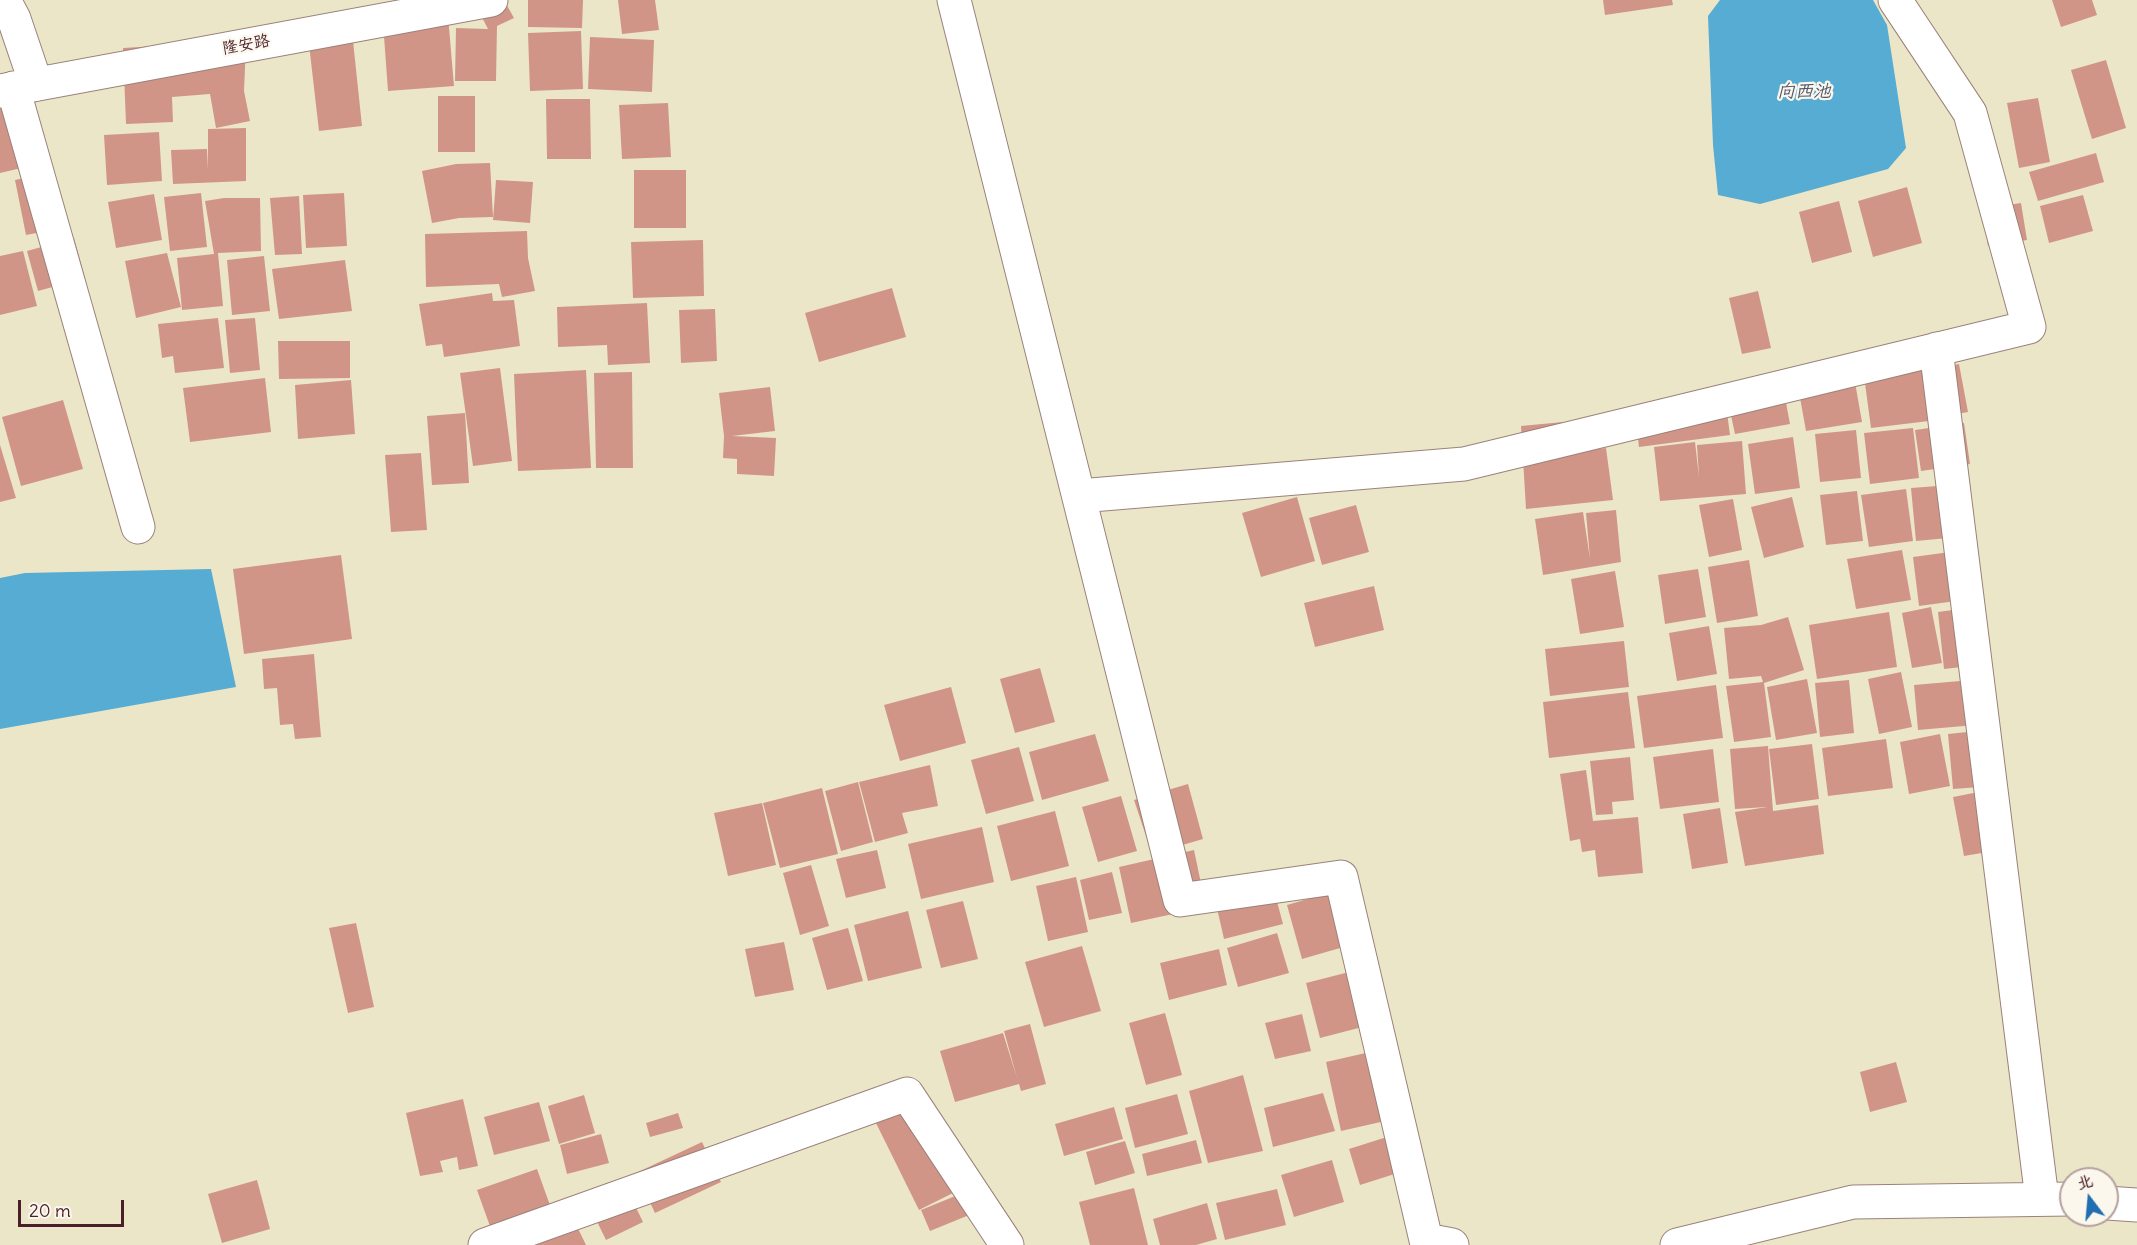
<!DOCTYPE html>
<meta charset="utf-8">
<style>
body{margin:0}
#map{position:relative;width:2137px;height:1245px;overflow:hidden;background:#ece6c8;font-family:Delius,"LXGW WenKai TC",sans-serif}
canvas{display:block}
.north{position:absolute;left:2059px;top:1167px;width:60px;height:60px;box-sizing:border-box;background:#fbf7ec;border:2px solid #b4a19f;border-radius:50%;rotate:344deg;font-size:16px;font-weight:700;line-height:24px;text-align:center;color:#4a1f2b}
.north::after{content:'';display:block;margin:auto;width:21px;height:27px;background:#1f6fb2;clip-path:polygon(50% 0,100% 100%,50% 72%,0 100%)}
.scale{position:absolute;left:18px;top:1200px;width:106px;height:27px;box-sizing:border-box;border:3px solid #4a1f2b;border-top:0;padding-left:8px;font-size:18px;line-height:21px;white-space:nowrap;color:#4a1f2b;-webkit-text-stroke:4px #fbf7ec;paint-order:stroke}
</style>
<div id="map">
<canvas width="2137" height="1245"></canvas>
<div class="north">北</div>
<div class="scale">20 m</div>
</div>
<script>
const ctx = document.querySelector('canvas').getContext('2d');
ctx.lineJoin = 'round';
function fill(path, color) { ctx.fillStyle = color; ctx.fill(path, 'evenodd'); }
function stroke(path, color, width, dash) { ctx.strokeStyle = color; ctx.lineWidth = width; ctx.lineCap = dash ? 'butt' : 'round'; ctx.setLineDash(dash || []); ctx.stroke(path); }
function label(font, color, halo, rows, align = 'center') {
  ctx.font = font + ' Delius,"LXGW WenKai TC",sans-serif'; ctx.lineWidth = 4.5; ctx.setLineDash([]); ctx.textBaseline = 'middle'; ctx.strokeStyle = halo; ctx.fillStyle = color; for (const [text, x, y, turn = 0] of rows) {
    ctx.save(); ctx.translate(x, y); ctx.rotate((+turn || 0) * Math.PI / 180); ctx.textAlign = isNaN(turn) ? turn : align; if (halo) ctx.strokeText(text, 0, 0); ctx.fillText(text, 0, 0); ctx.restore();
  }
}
const water = new Path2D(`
 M1720,0H1873L1887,25L1906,148L1888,169L1760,204L1718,195L1713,145L1708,16Z
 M211,569L236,687L0,729V578L25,573Z`);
const building = new Path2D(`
 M473,0H504L514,18L497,26L496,81H455L456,28L488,29Z
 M528,0H583L582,28L528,27Z
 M618,0H655L659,30L622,34Z
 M1603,0H1672L1673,5L1605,15Z
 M2052,0H2092L2097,15L2061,27Z
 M447,4L454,86L388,91L382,9Z
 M351,22L362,126L319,131L307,27Z
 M581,31L583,89L530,91L528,33Z
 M590,37L654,40L652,92L588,89Z
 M208,43L246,45L244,91L250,121L216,128L210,94L172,97L173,122L126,124L123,48Z
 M2106,60L2126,128L2092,139L2071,70Z
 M0,86L30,166L0,173Z
 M438,96H475V152H438Z
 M2038,98L2050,162L2019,168L2007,103Z
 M546,99H590L591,159H547Z
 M668,103L671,157L622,159L619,105Z
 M246,128V181L173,184L171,150L207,149L208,170V129Z
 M159,132L162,181L107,185L104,135Z
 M2096,153L2104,182L2038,201L2029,172Z
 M490,163L493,217L459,218L432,223L422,171L456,164Z
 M634,170H686V228H634Z
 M52,172L63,228L26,235L15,180Z
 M496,180L533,182L530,223L493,220Z
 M1907,187L1922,243L1873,257L1858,201Z
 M201,193L207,247L170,251L164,197Z
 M344,193L347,246L306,248L303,195Z
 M154,194L162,240L116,248L108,202Z
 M2083,195L2093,231L2049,243L2040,206Z
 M299,196L302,254L275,255L270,198Z
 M224,198H260L261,251L218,253L223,306L182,310L177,258L214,254L205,201Z
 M1839,201L1852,252L1812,263L1799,212Z
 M2021,203L2027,240L1988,246L1982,209Z
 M527,231L528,258L535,291L502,297L499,284L426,287L425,234Z
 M74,238L85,278L38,291L27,251Z
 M703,240L704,296L633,298L631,242Z
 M23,251L37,306L0,315V256Z
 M167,253L181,307L136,318L125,261Z
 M264,256L270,311L232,315L227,260Z
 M345,260L352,311L279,319L272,269Z
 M892,288L906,337L819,362L805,313Z
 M1758,291L1771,348L1742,354L1729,298Z
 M492,293L493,301L514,300L520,346L444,357L442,344L426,346L419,304Z
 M647,303L650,363L608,365L607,345L558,347L557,307Z
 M715,309L717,361L681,363L679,310Z
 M218,318L224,368L175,373L173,356L162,358L158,324Z
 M255,318L260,370L230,373L225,320Z
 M278,341H350V378L279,379Z
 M1959,364L1968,412L1935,418L1926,371Z
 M500,368L512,461L473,466L460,373Z
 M1922,368L1929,421L1871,428L1864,376Z
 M586,370L591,468L518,471L514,374Z
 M1853,371L1862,422L1806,431L1797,381Z
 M632,372L633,468H596L594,373Z
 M1781,376L1790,424L1735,434L1725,387Z
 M265,378L271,432L190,442L183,388Z
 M351,380L355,434L298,439L295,385Z
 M770,387L775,431L732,436L776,438L774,476L737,474V459L723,458L724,436L719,393Z
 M1724,390L1730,435L1639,447L1636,421L1660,418L1658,399Z
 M63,400L83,469L21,486L2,417Z
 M465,413L469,483L432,485L427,416Z
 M1563,422L1565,453L1606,448L1613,500L1526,509L1521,426Z
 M1964,423L1970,464L1921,471L1915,430Z
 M1913,428L1919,478L1870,484L1864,433Z
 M1856,430L1861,478L1820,482L1815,434Z
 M1793,437L1800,488L1755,494L1748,444Z
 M1742,441L1746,494L1660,501L1654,447L1695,442L1699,477L1697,445Z
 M0,445L16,498L0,502Z
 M421,453L427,530L391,532L385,455Z
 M1964,484L1969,536L1916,541L1911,488Z
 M1906,489L1913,541L1869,547L1861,495Z
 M1857,491L1863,541L1826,545L1820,495Z
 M1297,497L1315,561L1261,577L1242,513Z
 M1792,497L1804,547L1764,558L1751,507Z
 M1733,499L1742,550L1709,557L1699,505Z
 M1356,505L1369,552L1322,565L1309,518Z
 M1616,510L1621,562L1543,575L1535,519L1583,512L1590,559L1586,513Z
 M1902,550L1911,600L1856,609L1847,559Z
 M1965,550L1971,599L1919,606L1913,557Z
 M341,555L352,639L244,654L233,569Z
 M1749,560L1758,616L1717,623L1708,567Z
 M1698,569L1706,617L1665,624L1658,575Z
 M1615,571L1624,627L1580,634L1571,579Z
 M1374,586L1384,630L1315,647L1304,603Z
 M1982,606L1989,664L1944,669L1938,612Z
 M1931,607L1942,663L1912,668L1902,613Z
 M1889,612L1897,667L1817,679L1809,625Z
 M1788,617L1804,670L1764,683L1771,737L1734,742L1726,686L1763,682L1761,676L1729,679L1724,628L1761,625Z
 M1709,626L1717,674L1677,681L1669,633Z
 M1624,641L1629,687L1550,696L1545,649Z
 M314,654L321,737L295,739L293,724L280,725L277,688L264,689L262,659Z
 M1040,668L1055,722L1015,733L1000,679Z
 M1901,672L1912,727L1879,734L1868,679Z
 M1807,679L1817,733L1776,740L1767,687Z
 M1983,679L1987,724L1918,730L1914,685Z
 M1849,680L1854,733L1820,737L1815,683Z
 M1716,685L1723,738L1644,748L1637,696Z
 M951,687L966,743L900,761L884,705Z
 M1628,692L1635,748L1549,758L1543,702Z
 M1987,730L1993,786L1953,789L1948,734Z
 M1095,734L1109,781L1042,800L1029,752Z
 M1940,734L1950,786L1909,794L1900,742Z
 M1886,739L1893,788L1828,796L1822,748Z
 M1812,744L1819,799L1776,805L1769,749Z
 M1768,746L1773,811L1818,805L1824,854L1745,866L1735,812L1767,807L1735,809L1730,749Z
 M1019,747L1034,801L986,814L971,760Z
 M1713,749L1719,802L1660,809L1653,757Z
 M1630,757L1634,800L1612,802L1613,814L1596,815L1590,761Z
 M930,765L938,806L902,813L908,833L875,842L859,782Z
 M1586,770L1593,821L1638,817L1643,873L1598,877L1595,850L1582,852L1580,839L1570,841L1560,774Z
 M858,782L873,842L841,851L825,791Z
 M1188,784L1203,839L1152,854L1134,800Z
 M822,788L838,854L780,868L763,803Z
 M1994,789L2005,849L1964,856L1953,797Z
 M1121,796L1137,851L1098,862L1082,807Z
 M762,803L776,865L728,876L714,813Z
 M1720,808L1728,863L1692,869L1683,814Z
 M1055,811L1069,866L1011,881L997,826Z
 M982,827L994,882L921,899L908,844Z
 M877,850L886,888L846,898L836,859Z
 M1194,850L1206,907L1131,923L1119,867Z
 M811,865L829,926L800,935L783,873Z
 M1112,872L1122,913L1089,920L1080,880Z
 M1076,877L1088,932L1048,941L1036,886Z
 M1274,890L1283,924L1224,939L1216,904Z
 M1339,890L1354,944L1302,959L1287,905Z
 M963,901L978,959L941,968L926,910Z
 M908,911L922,968L868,981L854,925Z
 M356,923L374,1007L348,1013L329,928Z
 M848,928L863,981L827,990L812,938Z
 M1277,933L1289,973L1238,987L1227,948Z
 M784,942L794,990L755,997L745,949Z
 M1082,946L1101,1011L1044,1027L1025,962Z
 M1219,949L1227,985L1169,1000L1160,963Z
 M1357,970L1370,1025L1320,1038L1306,983Z
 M1165,1013L1182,1075L1146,1085L1129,1023Z
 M1302,1014L1311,1051L1275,1059L1265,1023Z
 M1030,1024L1046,1084L1021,1091L1019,1084L955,1102L940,1051L1003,1033L1017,1078L1004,1031Z
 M1370,1052L1385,1121L1341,1131L1326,1062Z
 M1896,1062L1907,1102L1870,1112L1860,1072Z
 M1243,1075L1263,1151L1208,1163L1189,1091Z
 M1323,1093L1335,1131L1273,1147L1264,1108Z
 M1177,1094L1188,1134L1135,1148L1125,1108Z
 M584,1095L595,1133L559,1144L548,1106Z
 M918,1097L963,1188L919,1210L874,1119Z
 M463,1099L478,1166L459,1170L457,1157L440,1161L443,1172L420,1176L406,1113Z
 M539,1102L550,1141L494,1155L484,1117Z
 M1114,1107L1123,1139L1064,1156L1055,1124Z
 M678,1113L683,1128L650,1137L646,1123Z
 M601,1134L609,1163L567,1174L560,1145Z
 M1393,1135L1404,1171L1360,1185L1349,1149Z
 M1196,1140L1202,1163L1147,1176L1142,1154Z
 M1125,1141L1135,1173L1095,1185L1086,1152Z
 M702,1142L721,1182L655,1213L636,1173Z
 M1332,1160L1344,1202L1294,1217L1281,1175Z
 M537,1169L551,1208L491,1229L477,1190Z
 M257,1180L270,1229L222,1243L208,1194Z
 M625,1185L643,1222L606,1240L588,1203Z
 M1134,1188L1148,1245H1090L1079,1202Z
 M1277,1189L1286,1225L1225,1240L1216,1203Z
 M970,1190L979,1211L930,1231L921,1210Z
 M1207,1203L1217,1239L1196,1245H1160L1153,1219Z
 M569,1210L586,1245H537L529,1230Z`);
const minor = new Path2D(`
 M4,0L14,19L36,84
 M954,0L1180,900L1341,877L1426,1240L1452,1245
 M13,88L138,527
 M1936,349L2042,1199
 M1079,496L1464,464L2029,327L1970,113L1895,0
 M2107,1203L2137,1205
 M485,1245L907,1094L1007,1245
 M1677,1245L1853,1202L2071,1199`);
const tertiary = new Path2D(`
 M0,91L491,0`);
const streetNames = [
 ["隆安路",246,45,-10]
];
const waterNames = [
 ["向西池",1804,92]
];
fill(water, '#56acd2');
fill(building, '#d19588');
stroke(minor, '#9b827a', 35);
stroke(tertiary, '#9b827a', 35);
stroke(minor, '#fff', 33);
stroke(tertiary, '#fff', 33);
label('16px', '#4a1f2b', '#fbf7ec', streetNames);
label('italic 18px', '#4f576e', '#fbf7ec', waterNames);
</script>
